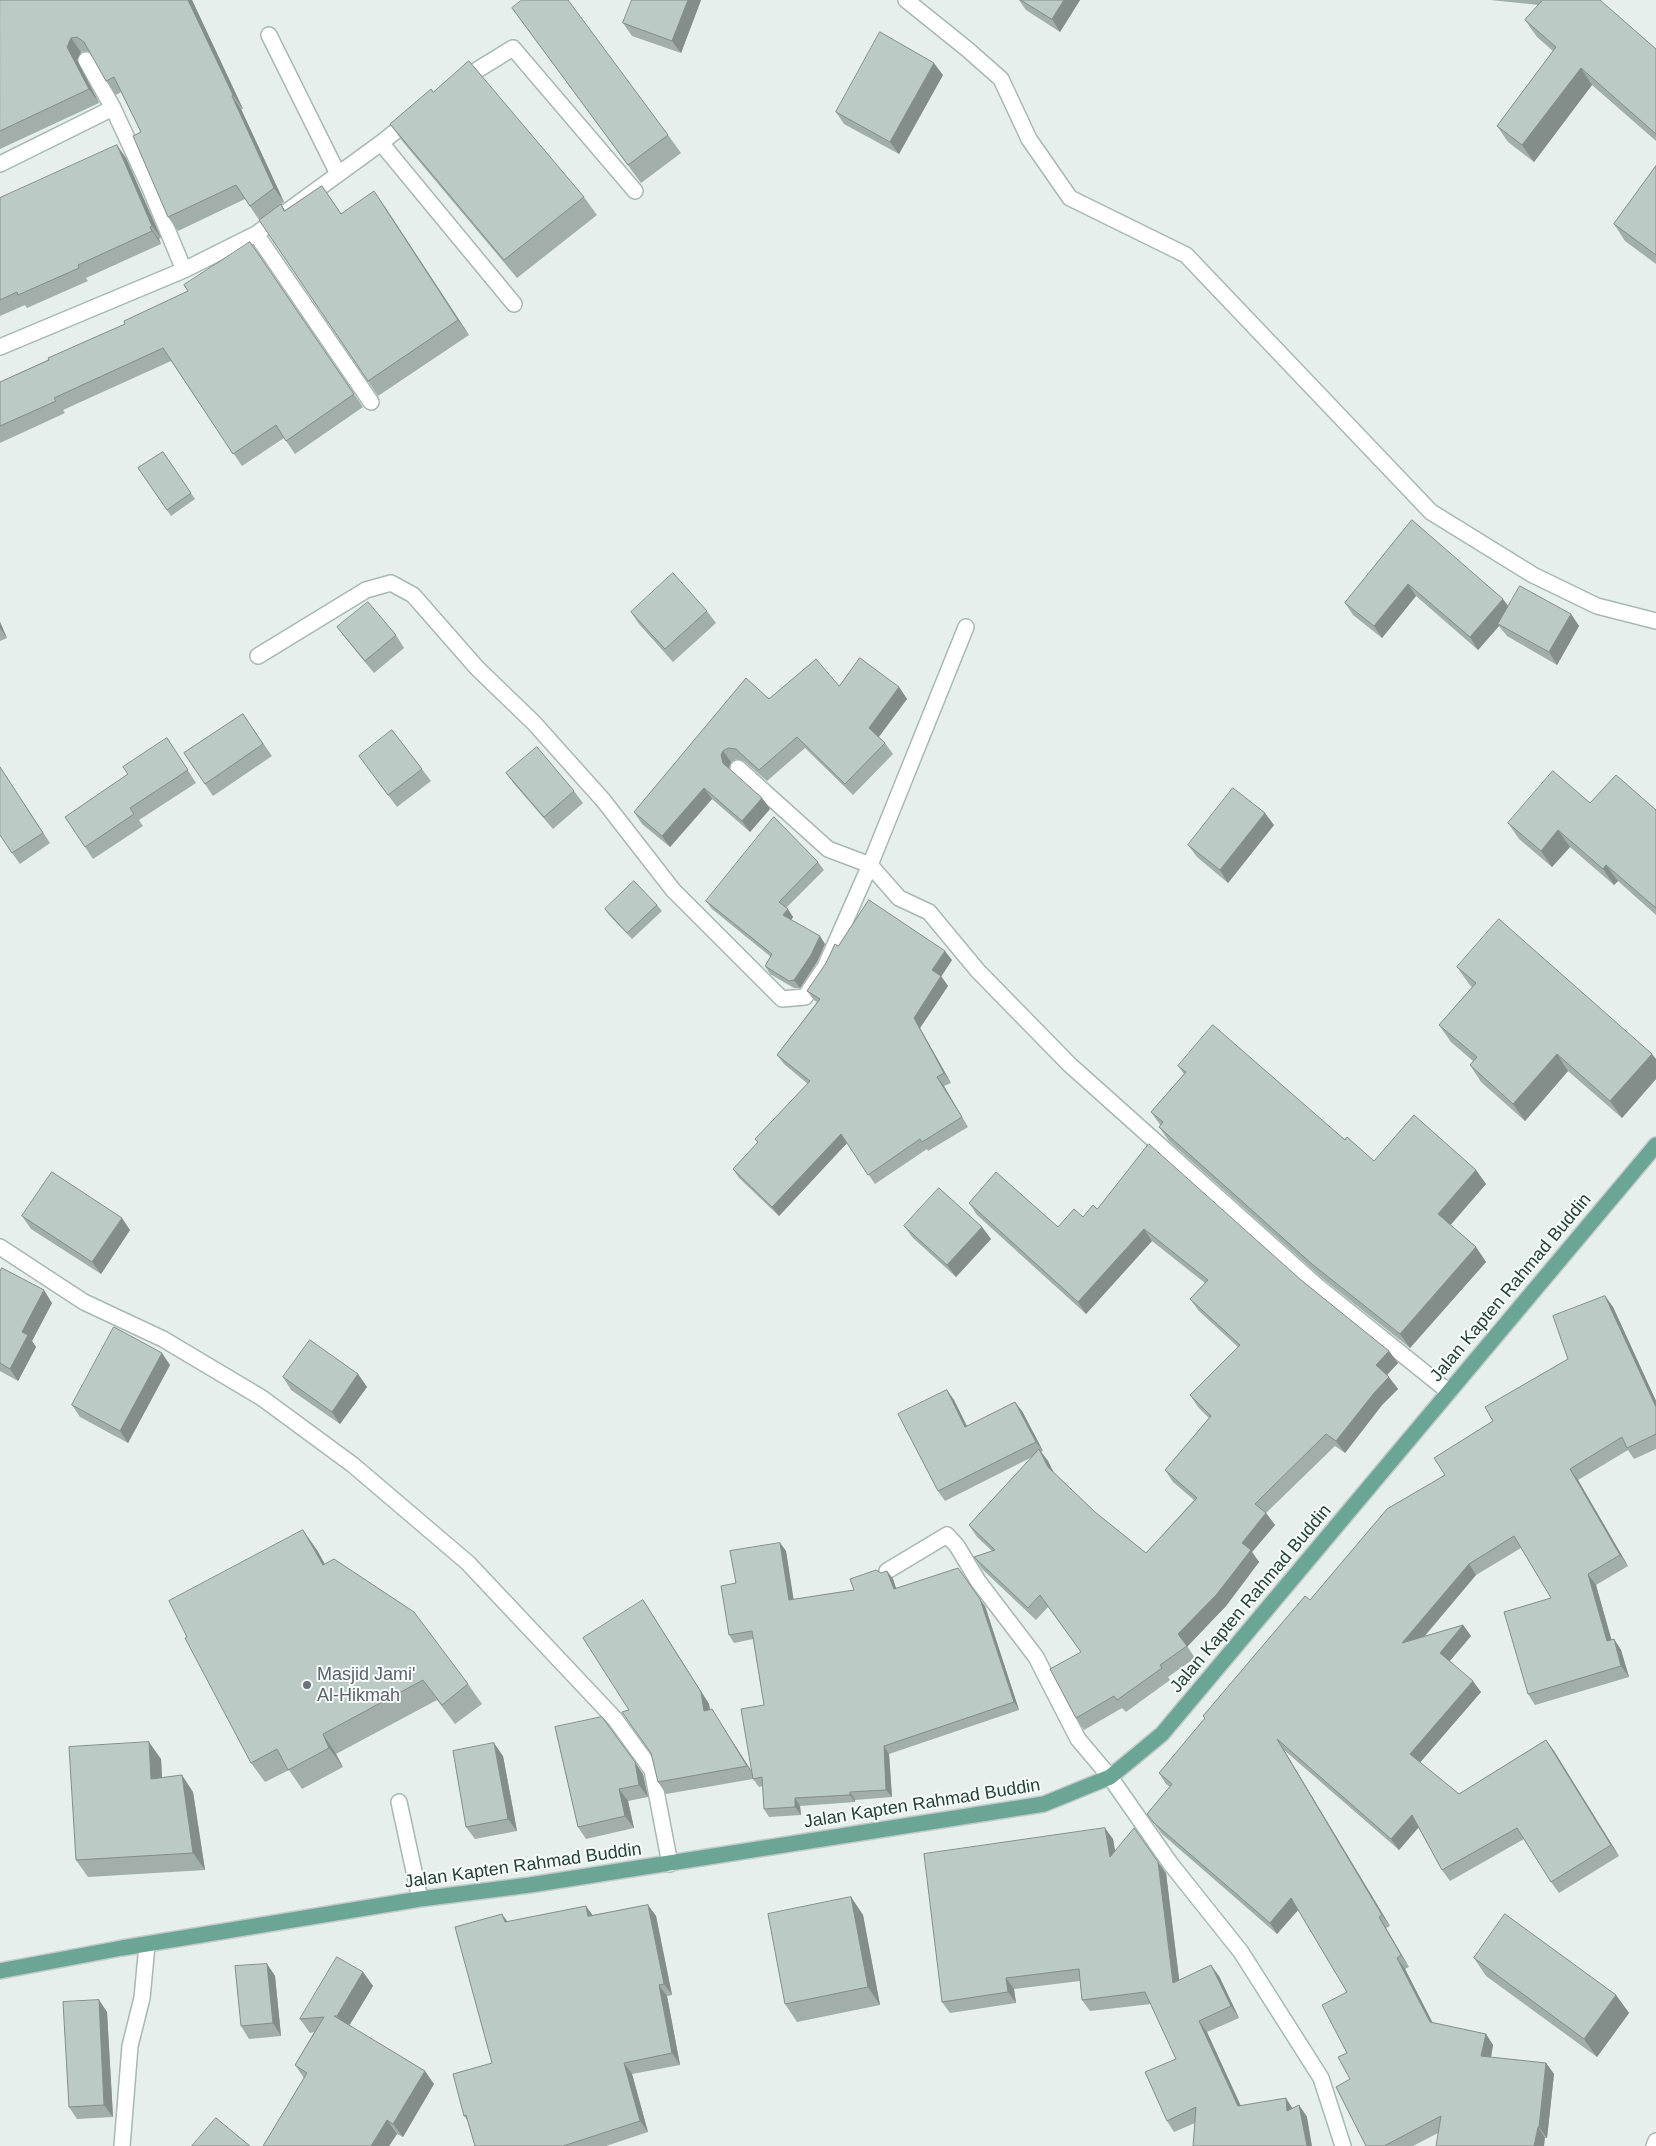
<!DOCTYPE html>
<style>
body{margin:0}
canvas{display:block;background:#e6efeb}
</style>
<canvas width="1656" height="2146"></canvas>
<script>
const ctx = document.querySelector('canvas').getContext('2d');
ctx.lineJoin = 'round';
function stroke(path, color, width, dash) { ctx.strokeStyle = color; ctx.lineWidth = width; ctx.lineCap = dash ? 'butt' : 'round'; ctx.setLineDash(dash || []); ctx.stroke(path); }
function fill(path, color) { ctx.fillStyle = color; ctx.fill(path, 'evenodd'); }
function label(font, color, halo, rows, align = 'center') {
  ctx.font = font + ' Helvetica,sans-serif'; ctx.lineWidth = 4; ctx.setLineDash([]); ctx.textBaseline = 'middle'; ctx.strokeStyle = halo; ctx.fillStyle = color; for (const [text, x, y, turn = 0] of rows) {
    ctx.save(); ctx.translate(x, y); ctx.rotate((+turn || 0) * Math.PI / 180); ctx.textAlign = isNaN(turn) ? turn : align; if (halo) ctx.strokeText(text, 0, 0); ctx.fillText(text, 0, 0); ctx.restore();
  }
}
const lane = new Path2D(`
 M399,1802L420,1899`);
const street = new Path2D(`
 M906,0L967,49L1001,79L1029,139L1070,198L1186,255L1431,512L1533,575L1597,606L1656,621
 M269,35L338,174
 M86,60L113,108L149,186L184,270
 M461,80L513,48L635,191
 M381,143L514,304
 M0,164L113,108
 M256,234L371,402
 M0,347L184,270L256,234L381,143L411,119
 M258,656L366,590L391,583L413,595L477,668L534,723L603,800L673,890L782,999L805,997L825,967L870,865L966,627
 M738,768L828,849L870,865L899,898L929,912L978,971L1070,1065L1316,1285L1449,1392
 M0,1247L84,1302L163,1339L262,1398L353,1465L468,1563L615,1719L652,1770L670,1864
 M887,1571L947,1535L957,1546L978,1581L1036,1657L1078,1739L1110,1777
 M122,2146L130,2046L142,1998L147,1945
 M1654,2146L1656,2141`);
const secondary = new Path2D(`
 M1110,1777L1170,1863L1241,1952L1321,2078L1343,2146`);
const primary = new Path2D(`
 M0,1971L122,1948L420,1899L530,1885L1044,1804L1110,1777L1162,1734L1656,1145`);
const wall = new Path2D(`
 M0,0H192L243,109H241L284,202L281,204L285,210L322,186L341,213L385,207L469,335L378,396L245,199L178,231L168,217L141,132L121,92L116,95L106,81L91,54L87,51L81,52L77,60L99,103L0,149Z
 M701,0L681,53L632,36L623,23Z
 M1019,0H1080L1060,32L1026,10Z
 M1490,0H1542V1L1656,49V141L1592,85L1534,162L1508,142L1497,126L1553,51L1537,37L1525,20L1539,5Z
 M512,8L668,135L681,153L641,183Z
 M943,75L899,154L844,124L836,112Z
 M433,92L584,197L597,215L517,278L403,142L390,124Z
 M126,158L161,238L159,239L161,244L86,278L88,281L27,308L25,305L0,316V198Z
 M1656,166V264L1625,241L1614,224Z
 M250,242L363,407L295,454L284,438L242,466L171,361L63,410L65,413L0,443V382L125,324L188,291Z
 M163,452L195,499L171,516L138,468Z
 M1412,520L1508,606L1571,614L1579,626L1557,665L1507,636L1499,626L1478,650L1416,596L1382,638L1353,615L1345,603Z
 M707,611L716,623L673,662L639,624L631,612Z
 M0,622L7,638L0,641Z
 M337,627L396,635L404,648L374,673L346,639Z
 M839,686L899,687L907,699L879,737L885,743L893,754L853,795L805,748L767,781L744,761L736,759L731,762L729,767V769L762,798L770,809L750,832L712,799L670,847L642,824L634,812L769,699Z
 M243,714L272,756L213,796L184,753Z
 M167,738L196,783L139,820L143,826L93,859L85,847L128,774Z
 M359,756L422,769L431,781L397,807Z
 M0,767L50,843L20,864L12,853Z
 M506,773L574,791L583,803L553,829L515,785Z
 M1590,803L1656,810V915L1618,881L1614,885L1570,847L1552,867L1519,839L1508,823Z
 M1274,825L1228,883L1197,857L1188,845Z
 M818,862L824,870L786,908L793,917L791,920L825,944L817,962L800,988H794L770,974L765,966L771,957L712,909L706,901Z
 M657,905L662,911L632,939L609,915L605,909Z
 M952,960L941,976L948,986L920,1028L951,1083L944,1086L968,1127L928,1151L927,1149L875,1184L847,1143L779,1216L739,1178L733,1169L758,1143L755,1139L808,1084L784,1064L777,1055L817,1002L814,1000L807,991Z
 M1457,967L1656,1059V1079L1622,1118L1568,1071L1525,1121L1481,1082L1470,1065L1473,1061L1451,1042L1439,1025L1472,987L1469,984Z
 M1178,1066L1345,1140L1374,1161L1476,1170L1486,1184L1450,1225L1476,1247L1486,1262L1410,1348L1322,1278L1169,1141L1159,1127L1161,1126L1151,1112L1184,1074Z
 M969,1203L1058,1227L1083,1217L1097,1209L1301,1280L1389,1351L1398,1363L1387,1375L1398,1389L1382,1405L1345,1453L1335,1446L1266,1513L1275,1525L1252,1552L1259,1562L1226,1606L1187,1646L1195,1658L1168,1677L1170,1680L1126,1712L1122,1708L1084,1730L1076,1718L1081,1652L1048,1607L1036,1620L982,1569L974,1557L992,1551L977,1537L969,1525L1032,1457L945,1501L938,1491L947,1390L954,1400L967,1426L1022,1411L1043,1451L1041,1452L1048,1461L1053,1472L1095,1512L1146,1553L1194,1500L1173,1482L1165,1470L1209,1418L1198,1407L1190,1395L1238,1347L1199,1311L1190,1299L1205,1283L1152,1241L1086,1314L977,1215Z
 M22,1216L130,1230L101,1274L31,1229Z
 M904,1226L982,1227L991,1239L956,1277L913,1238Z
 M0,1272L52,1303L32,1341L36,1347L18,1381L0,1371Z
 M1605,1296L1613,1307L1656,1401V1449L1634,1459L1628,1450L1578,1480L1628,1566L1596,1585L1611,1640L1614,1639L1621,1650L1629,1677L1535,1705L1528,1694L1551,1598L1521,1548L1476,1575L1425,1636L1463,1625L1471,1636L1450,1661L1481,1692L1420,1762L1459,1794L1546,1740L1554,1751L1619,1856L1559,1893L1551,1882L1524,1839L1450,1881L1442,1870L1418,1827L1399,1850L1284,1750L1390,1926L1386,1928L1409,1967L1405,1969L1433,2023L1486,2034L1493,2045L1491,2058L1546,2063L1554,2074L1547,2138L1438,2133L1413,2146H1366L1350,2079L1347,2053V1992L1298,1910L1277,1934L1162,1834L1147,1814L1170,1787L1166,1784L1159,1773L1205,1719L1203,1716L1310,1600L1445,1475L1493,1421L1568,1359Z
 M170,1365L128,1443L80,1417L72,1405Z
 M358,1374L367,1387L340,1424L291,1390L283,1377Z
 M780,1543L786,1551L793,1600L854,1590L881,1573L887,1571L893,1579L896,1589L985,1606L1019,1710L889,1754L892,1797L855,1800V1802L800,1806L801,1815L769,1817L764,1809L763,1786L759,1787L753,1779L666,1794L658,1782L651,1753L629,1710L643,1600L709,1704L710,1710L712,1709L720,1722L752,1772L764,1705L753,1639L734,1643L729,1635L736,1583Z
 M317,1550L325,1564L468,1684L482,1704L455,1724L437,1700L336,1754L343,1767L302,1789L289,1770L265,1782L251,1763Z
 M555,1727L643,1774L648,1797L628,1801L634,1828L586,1839L578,1827Z
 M503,1756L517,1831L475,1839L466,1827Z
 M161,1759L162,1778L193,1792L205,1870L88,1877L76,1860Z
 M1113,1839L1115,1851L1166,1873L1179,1980L1219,1976L1239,2018L1207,2032L1240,2106L1293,2108L1299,2105L1307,2117L1195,2123L1174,2132L1167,2121L1176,2059L1151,2004L1090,2011L1082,2000L1080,1981L1014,1989L1016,2003L950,2013L942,2002Z
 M851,1897L863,1915L880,2005L797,2022L785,2004Z
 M648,1905L656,1916L672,1995L667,1996L680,2065L632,2074L648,2132L606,2146H475L468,2121L464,2116L492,2063L508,1922L593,1915Z
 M1474,1958L1616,1995L1629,2013L1597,2057L1486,1976Z
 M267,1964L275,1976L281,2036L249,2039L241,2026Z
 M363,1972L373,1986L349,2026L434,2084L403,2137L397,2134L389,2146H263L304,2078L295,2065L314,2032L310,2033L300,2019Z
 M99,2000L107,2012L113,2117L77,2119L69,2107Z`);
const shadedWall = new Path2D(`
 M188,0H192L243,109L233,95Z
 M688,0H701L681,53L672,41Z
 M1064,0H1080L1060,32L1052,19Z
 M71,38L81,52L77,60L99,103L89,89L67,47Z
 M934,63L943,75L899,154L890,142Z
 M1581,68L1592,85L1534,162L1522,145Z
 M232,96L241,109L284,202L274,188Z
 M117,145L126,158L161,238L152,226Z
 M374,191L385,207L469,335L458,320Z
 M150,227L159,239L161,244L152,231Z
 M1408,584L1416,596L1382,638L1374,626Z
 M1503,599L1512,611L1498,624L1499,626L1478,650L1470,637Z
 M1571,614L1579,626L1557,665L1549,652Z
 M0,622L7,638L0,628Z
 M899,687L907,699L877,739L869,728Z
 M723,751L731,762L729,767L731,775L723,763L721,755Z
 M704,788L712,799L670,847L662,836Z
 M762,798L770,809L750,832L742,821Z
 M1265,813L1274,825L1228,883L1220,870Z
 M1558,830L1570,847L1552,867L1541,851Z
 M1606,865L1618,881L1614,885L1603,869Z
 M788,909L793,917L789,923L783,915Z
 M820,936L825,944L817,962L800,988L794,980Z
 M945,951L952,960L939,980L932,970Z
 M941,976L948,986L920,1028L951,1083L944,1073L914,1018Z
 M1557,1054L1568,1071L1525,1121L1513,1104Z
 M1652,1054L1656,1059V1079L1622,1118L1610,1101Z
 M937,1077L944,1086L968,1127L962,1117Z
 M841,1134L847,1143L779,1216L772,1207Z
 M1476,1170L1486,1184L1448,1228L1438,1214Z
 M122,1218L130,1230L101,1274L92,1262Z
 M982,1227L991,1239L956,1277L947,1265Z
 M1144,1229L1152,1241L1086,1314L1078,1302Z
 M1476,1247L1486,1262L1410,1348L1400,1334Z
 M44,1290L52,1303L32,1341L36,1347L18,1381L10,1369L22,1332Z
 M1605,1296L1613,1307L1656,1401V1407Z
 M1389,1351L1398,1363L1385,1377L1376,1365Z
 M162,1353L170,1365L128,1443L120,1431Z
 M358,1374L367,1387L340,1424L332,1412Z
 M1389,1377L1398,1389L1382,1405L1345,1453L1336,1441L1374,1393Z
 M947,1390L954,1400L972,1437L965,1427Z
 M1015,1402L1022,1411L1043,1451L1036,1442Z
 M1039,1449L1048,1461L1057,1479L1048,1467Z
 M1570,1469L1578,1480L1628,1566L1620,1555Z
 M1266,1513L1275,1525L1252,1552L1259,1562L1226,1606L1187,1647L1178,1634L1242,1543Z
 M303,1530L317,1550L336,1585L323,1565Z
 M780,1543L786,1551L795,1608L789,1600Z
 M1469,1564L1476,1575L1409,1654L1402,1643Z
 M887,1571L893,1579L899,1597L894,1589Z
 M1588,1574L1596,1585L1615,1652L1607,1641Z
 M980,1599L985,1606L1019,1710L1014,1702Z
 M643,1600L709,1704L712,1723L704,1711Z
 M1463,1625L1471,1636L1447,1664L1440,1653Z
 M1614,1639L1621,1650L1629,1677L1621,1666Z
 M1473,1681L1481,1692L1418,1765L1410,1754Z
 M712,1709L720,1722L756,1778L747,1766Z
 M323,1734L336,1754L343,1767L329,1748Z
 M1277,1739L1284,1750L1390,1926L1382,1915Z
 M1546,1740L1554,1751L1619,1856L1611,1845Z
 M149,1742L161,1759L163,1796L151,1779Z
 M494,1743L503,1756L517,1831L508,1819Z
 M884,1746L889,1754L892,1797L886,1790Z
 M635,1762L643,1774L648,1797L639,1785Z
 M182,1775L193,1792L205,1870L193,1853Z
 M619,1789L628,1801L634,1828L625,1816Z
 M850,1792L855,1800V1802L850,1795Z
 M795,1798L800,1806L801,1815L795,1807Z
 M1412,1815L1420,1826L1399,1850L1391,1839Z
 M1105,1828L1113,1839L1118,1869L1110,1857Z
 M1158,1862L1166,1873L1181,1994L1173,1983Z
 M851,1897L863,1915L880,2005L868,1987Z
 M1291,1898L1299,1909L1277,1934L1270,1923Z
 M648,1905L656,1916L672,1995L664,1984Z
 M586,1906L594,1917L588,1916Z
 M502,1914L510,1925L505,1922Z
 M1379,1917L1386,1928L1409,1967L1401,1955Z
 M1397,1958L1405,1969L1438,2034L1430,2022Z
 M267,1964L275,1976L281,2036L273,2023Z
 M1211,1965L1219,1976L1239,2018L1231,2006Z
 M363,1972L373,1986L347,2029L337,2016Z
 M1006,1978L1014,1989L1016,2003L1008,1992Z
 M659,1985L667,1996L680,2065L672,2053Z
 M1616,1995L1629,2013L1597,2057L1584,2039Z
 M99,2000L107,2012L113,2117L104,2105Z
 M1199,2021L1207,2032L1246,2117L1238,2106Z
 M1486,2034L1493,2045L1489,2068L1481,2056Z
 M624,2063L632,2074L648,2132L640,2121Z
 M1546,2063L1554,2074L1547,2138L1539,2127Z
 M425,2071L434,2084L403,2137L393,2124Z
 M1286,2098L1293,2109L1287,2111Z
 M1299,2105L1307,2117L1312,2146H1307Z
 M387,2120L397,2134L389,2146H371Z
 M1538,2127L1545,2138L1544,2146H1534Z`);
const building = new Path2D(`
 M0,0H188L233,95L232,96L274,188L250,206L236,185L168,217L133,136L141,132L114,77L106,81L84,42L77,37L71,38L67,47L89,89L0,131Z
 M522,0H568L668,135L628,165L512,8Z
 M632,0H688L672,41L623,23Z
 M1021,0H1064L1052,19Z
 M1543,0H1600L1656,49V134L1581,68L1522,145L1497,126L1556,47L1525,20Z
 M880,32L934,63L890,142L836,112Z
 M469,61L584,197L504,260L390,124L431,89L433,92Z
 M117,145L152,226L150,227L152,231L78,265L79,268L18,295L17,292L0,300V198Z
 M1656,166V255L1614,224Z
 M322,186L341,214L374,191L458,320L368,381L259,220L281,204L284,211Z
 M250,242L354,394L286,441L276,425L233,454L163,348L54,398L56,401L0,426V382L49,360L48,358L125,324L124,321L188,291L184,285Z
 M163,452L191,493L167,510L138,468Z
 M1412,520L1503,599L1470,637L1408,584L1374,626L1345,603Z
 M673,573L707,611L665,649L631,612Z
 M1520,586L1571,614L1549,652L1498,624Z
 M368,602L396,635L365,661L337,627Z
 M860,658L899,687L869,728L885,743L845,784L797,737L759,770L736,749L728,748L723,751L721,755L723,763L762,798L742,821L704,788L662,836L634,812L746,678L769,699L816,659L839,686Z
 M243,714L263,744L205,784L184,753Z
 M392,730L422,769L388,795L359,756Z
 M167,738L188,770L130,808L134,814L85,847L65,817L128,774L123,767Z
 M537,747L574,791L544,817L506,773Z
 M0,767L43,833L12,853L0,835Z
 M1553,771L1590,803L1616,775L1656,810V908L1606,865L1603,869L1558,830L1541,851L1508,823Z
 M1233,788L1265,813L1220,870L1188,845Z
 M774,817L818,862L779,902L788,909L783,915L820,936L811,955L794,980L789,981L765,966L772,954L706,901Z
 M634,881L657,905L627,933L605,909Z
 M869,900L945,951L932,970L941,976L914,1018L944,1073L937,1077L962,1117L922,1142L920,1139L868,1175L841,1134L772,1207L733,1169L758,1142L755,1139L810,1081L777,1055L820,999L807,991L826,963L835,944L838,946Z
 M1499,919L1652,1054L1610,1101L1557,1054L1513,1104L1470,1065L1477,1057L1439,1025L1476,983L1457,967Z
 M1213,1025L1345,1140L1347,1137L1374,1161L1414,1115L1476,1170L1438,1214L1476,1247L1400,1334L1312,1264L1159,1127L1163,1122L1151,1112L1186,1072L1178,1066Z
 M1149,1144L1301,1280L1389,1351L1376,1365L1389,1377L1374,1393L1336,1441L1326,1434L1255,1504L1266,1513L1242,1543L1251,1550L1217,1594L1178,1634L1187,1646L1160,1665L1162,1668L1117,1700L1114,1696L1076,1718L1050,1669L1081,1652L1040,1595L1028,1608L974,1557L995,1550L969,1525L1039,1449L1048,1467L1095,1512L1146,1553L1197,1498L1165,1470L1211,1416L1190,1395L1240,1345L1190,1299L1208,1280L1144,1229L1078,1302L969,1203L996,1172L1058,1227L1074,1209L1083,1217L1093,1205L1097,1209Z
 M52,1172L122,1218L92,1262L22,1216Z
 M939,1188L982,1227L947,1265L904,1226Z
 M2,1268L44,1290L22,1332L28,1335L10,1369L0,1363V1272Z
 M1605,1296L1656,1407V1434L1627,1448L1622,1437L1570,1469L1620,1555L1588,1574L1607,1641L1614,1639L1621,1666L1528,1694L1504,1612L1551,1598L1514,1536L1469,1564L1402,1643L1463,1625L1440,1653L1473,1681L1410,1754L1459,1794L1546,1740L1611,1845L1551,1882L1517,1828L1442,1870L1412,1815L1391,1839L1277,1739L1382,1915L1379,1917L1401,1955L1397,1958L1430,2022L1486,2034L1481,2056L1546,2063L1539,2127H1538L1534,2146H1436L1441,2116L1384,2146H1366L1336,2087L1350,2079L1338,2057L1347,2053L1322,2005L1347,1992L1291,1898L1270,1923L1154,1823L1147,1814L1172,1784L1159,1773L1205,1718L1203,1716L1305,1596L1310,1600L1387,1509L1445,1475L1434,1458L1493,1421L1485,1407L1568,1359L1553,1316Z
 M114,1327L162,1353L120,1431L72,1405Z
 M310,1340L358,1374L332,1412L283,1377Z
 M947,1390L965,1427L1015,1402L1036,1442L938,1491L898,1414Z
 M303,1530L323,1565L334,1559L414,1612L468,1684L442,1705L423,1680L323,1734L329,1748L288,1770L277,1749L251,1763L185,1638L187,1637L169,1601Z
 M780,1543L789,1600L854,1590L850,1579L876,1570L881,1573L887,1571L894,1589L958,1568L980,1599L1014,1702L884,1746L886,1790L850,1792V1795L795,1798V1807L764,1809L762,1777L753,1779L741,1709L764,1705L752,1631L729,1635L721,1586L736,1583L730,1551Z
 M643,1600L701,1692L704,1711L712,1709L747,1766L658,1782L651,1753L622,1712L629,1710L583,1638Z
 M602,1717L635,1762L639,1785L619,1789L625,1816L578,1827L555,1727Z
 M149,1742L151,1779L182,1775L193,1853L76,1860L69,1747Z
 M494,1743L508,1819L466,1827L453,1751Z
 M1105,1828L1110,1857L1134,1828L1158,1862L1173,1983L1211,1965L1231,2006L1199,2021L1238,2106L1286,2098L1287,2111L1299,2105L1307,2146H1193L1196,2107L1167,2121L1145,2072L1176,2059L1145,1992L1082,2000L1079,1969L1006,1978L1008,1992L942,2002L924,1854Z
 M851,1897L868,1987L785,2004L768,1914Z
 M648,1905L664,1984L659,1985L672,2053L624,2063L640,2121L563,2146H475L466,2115L464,2116L453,2074L492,2063L455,1927L502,1914L505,1922L586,1906L588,1916Z
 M1505,1914L1616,1995L1584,2039L1474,1958Z
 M337,1957L363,1972L337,2016H334L425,2071L393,2124L387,2120L371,2146H263L307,2073L295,2065L324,2017L300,2019Z
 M267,1964L273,2023L241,2026L235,1966Z
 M99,2000L104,2105L69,2107L63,2002Z
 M216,2118L250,2146H192Z`);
const markers = [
 [307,1685,5,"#6b7280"]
];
const streetNames = [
 ["Jalan Kapten Rahmad Buddin",1511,1288,-50],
 ["Jalan Kapten Rahmad Buddin",1251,1599,-50],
 ["Jalan Kapten Rahmad Buddin",922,1804,-9],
 ["Jalan Kapten Rahmad Buddin",523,1866,-8]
];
const worshipNames = [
 ["Masjid Jami'",317,1675],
 ["Al-Hikmah",317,1696]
];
stroke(lane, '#a8b8b2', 18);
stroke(street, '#a8b8b2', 18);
stroke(secondary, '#a4bbb3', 18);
stroke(primary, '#c2cac8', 18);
stroke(lane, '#fff', 15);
stroke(street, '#fff', 15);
stroke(secondary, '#fff', 15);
stroke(primary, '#6aa596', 15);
fill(wall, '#a1aea9');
fill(shadedWall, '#838d89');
fill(building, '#bbcac4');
stroke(building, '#838d89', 1);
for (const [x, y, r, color] of markers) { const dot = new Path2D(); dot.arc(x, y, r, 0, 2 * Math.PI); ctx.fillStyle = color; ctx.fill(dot); stroke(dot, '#f7fbf9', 2); }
label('18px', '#24423a', '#f7fbf9', streetNames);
label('18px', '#5b616d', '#f7fbf9', worshipNames, 'left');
</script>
